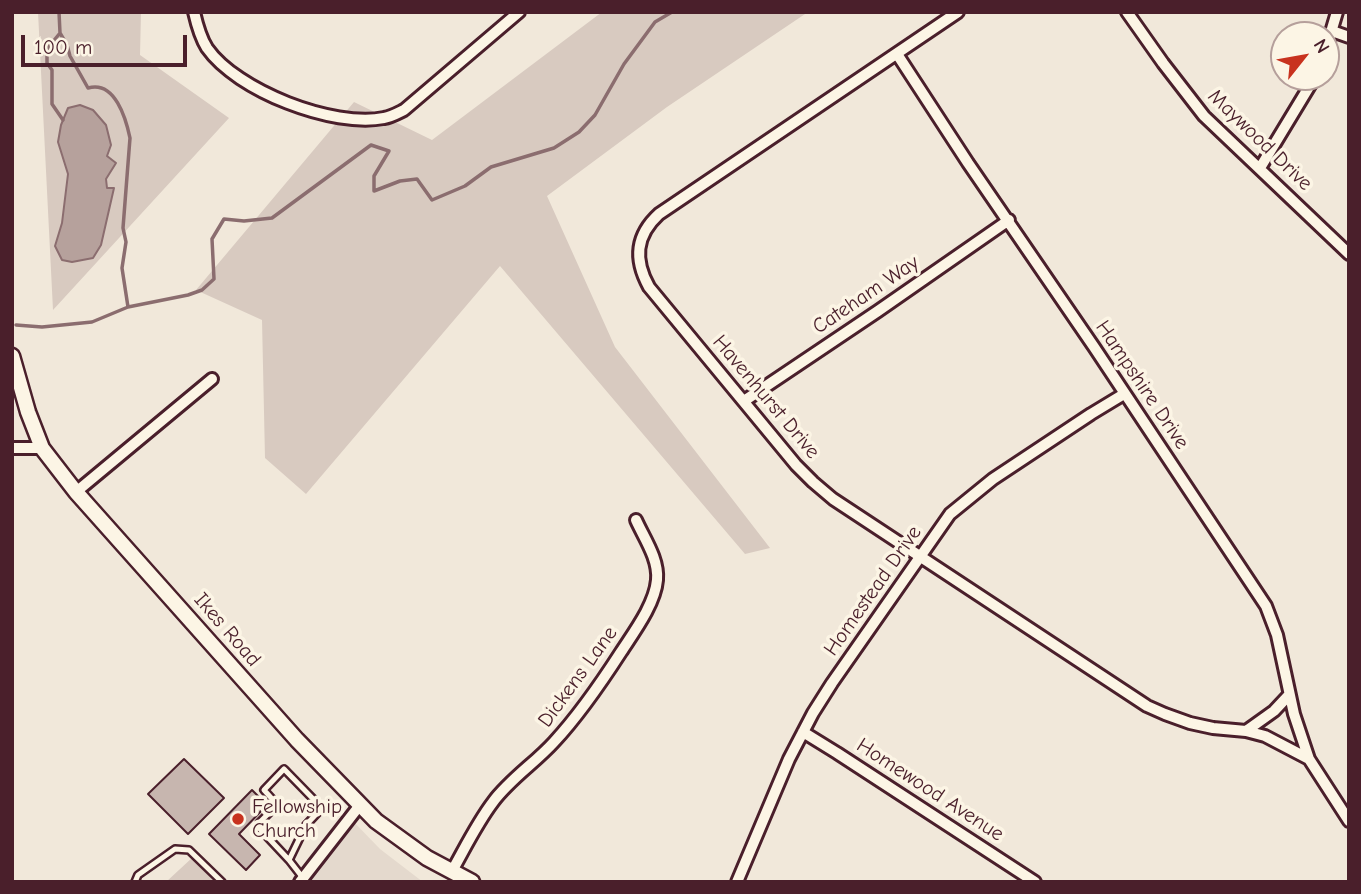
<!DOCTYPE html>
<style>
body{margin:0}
#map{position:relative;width:1361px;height:894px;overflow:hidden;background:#f1e8da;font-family:"Comic Neue",sans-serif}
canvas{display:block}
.frame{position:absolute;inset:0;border:14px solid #4a1f2b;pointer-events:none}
.north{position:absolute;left:1270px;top:21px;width:70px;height:70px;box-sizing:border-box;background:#fcf5e5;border:2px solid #b59f9b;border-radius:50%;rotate:59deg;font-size:19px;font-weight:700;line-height:28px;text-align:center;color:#4a1f2b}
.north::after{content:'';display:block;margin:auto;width:24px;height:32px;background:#c8321e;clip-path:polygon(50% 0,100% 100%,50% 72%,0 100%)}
.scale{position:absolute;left:21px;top:35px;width:166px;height:32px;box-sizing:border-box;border:4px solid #4a1f2b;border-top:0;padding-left:9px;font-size:21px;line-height:24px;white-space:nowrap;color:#4a1f2b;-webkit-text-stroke:5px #fcf5e5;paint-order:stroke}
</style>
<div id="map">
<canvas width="1361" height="894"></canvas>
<div class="frame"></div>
<div class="north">N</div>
<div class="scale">100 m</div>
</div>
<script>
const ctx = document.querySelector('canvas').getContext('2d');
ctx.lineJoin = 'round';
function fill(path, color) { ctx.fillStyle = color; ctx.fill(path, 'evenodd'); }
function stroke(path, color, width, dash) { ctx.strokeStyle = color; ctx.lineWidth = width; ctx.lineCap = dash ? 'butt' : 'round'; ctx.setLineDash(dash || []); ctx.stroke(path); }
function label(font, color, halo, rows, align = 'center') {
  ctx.font = font + ' "Comic Neue",sans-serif'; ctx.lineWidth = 7; ctx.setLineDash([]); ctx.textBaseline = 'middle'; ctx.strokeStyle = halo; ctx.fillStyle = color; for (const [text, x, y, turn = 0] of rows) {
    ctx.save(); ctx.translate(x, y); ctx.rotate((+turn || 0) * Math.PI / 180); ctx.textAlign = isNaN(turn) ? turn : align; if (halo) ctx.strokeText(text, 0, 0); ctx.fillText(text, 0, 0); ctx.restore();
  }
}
const built = new Path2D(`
 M350,818L380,849L423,882H299Z`);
const green = new Path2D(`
 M38,12H141L140,55L229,118L53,310Z
 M602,12H808L667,107L547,196L615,347L770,548L745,554L500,266L306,494L265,458L262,320L196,290L354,102L432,140Z
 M193,857L214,882H166Z`);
const water = new Path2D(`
 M80,105L93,110L106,125L111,145L107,156L116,163L106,179L107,188H114L101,245L93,258L72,262L62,260L55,246L62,223L68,174L58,142L61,125L68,108Z`);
const stream = new Path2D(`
 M59,12L60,33L67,45L70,56L88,88C115,80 126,119 130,138L123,228L126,242L122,268L128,307
 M60,33L47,49V63L52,70V104L63,120
 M16,325L42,327L92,322L128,307L188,295L202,290L214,279L212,239L224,219L244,221L272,218L371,145L389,151L374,176V191L400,181L417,179L432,200L465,186L491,167L554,148L579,132L595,115L624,64L655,22L672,12`);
const building = new Path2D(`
 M184,759L224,798L188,834L148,794Z
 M252,790L267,805L239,834L260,855L246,870L209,834Z`);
const service = new Path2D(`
 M289,860L259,828V823L275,807L274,801L264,790L284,769L322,808L306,825L289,860L303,878
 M135,882L138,875L175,849L189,850L222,882`);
const minor = new Path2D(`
 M194,12C197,25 200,37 207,48C237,91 333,128 384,118C391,117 398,113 404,110L519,12
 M958,12L659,214C635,236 634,260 649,287L796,465L813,482L833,499L1147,706L1165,714L1190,723L1213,728L1246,731L1265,736L1309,759L1349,821
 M1127,12L1163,63L1204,116L1349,254
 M1332,31L1349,37
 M1326,49L1337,12
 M897,54L968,163L1094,347L1266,606L1277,635L1294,714L1309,759
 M1260,168L1315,77
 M744,401L878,311L1009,220
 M12,448H42
 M76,492L212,379
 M1246,731L1274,711L1289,695
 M803,732L837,753L1035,882
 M452,871C465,848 477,823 493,802C510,779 535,763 554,742C580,714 601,683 621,652C634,632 655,604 657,580C659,559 644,538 636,520
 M300,882L360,805
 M737,882L789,759L813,713L832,683L950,514L993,479L1091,414L1124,394`);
const tertiary = new Path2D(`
 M12,356L28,412L42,448L76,492L297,740L376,821L427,858L472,882`);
const markers = [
 [238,819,7,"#c8321e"]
];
const streetNames = [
 ["Maywood Drive",1260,140,44],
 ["Cateham Way",866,295,-34],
 ["Hampshire Drive",1142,385,56],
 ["Havenhurst Drive",766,397,50],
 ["Homestead Drive",873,591,-55],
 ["Ikes Road",227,630,49],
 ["Dickens Lane",578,677,-54],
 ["Homewood Avenue",930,790,33]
];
const poiNames = [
 ["Fellowship",252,807],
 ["Church",252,831]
];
fill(built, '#e4d9cd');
fill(green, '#d8cac0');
fill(water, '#b6a19c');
stroke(water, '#8b6d6f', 2);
stroke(stream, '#8b6d6f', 3.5);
fill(building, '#c7b6af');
stroke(building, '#4a1f2b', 2);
stroke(service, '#4a1f2b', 10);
stroke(minor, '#4a1f2b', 16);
stroke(tertiary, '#4a1f2b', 19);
stroke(service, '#fcf5e5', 5);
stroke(minor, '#fcf5e5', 10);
stroke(tertiary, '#fcf5e5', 14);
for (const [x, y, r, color] of markers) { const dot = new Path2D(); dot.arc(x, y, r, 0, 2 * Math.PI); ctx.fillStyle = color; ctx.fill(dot); stroke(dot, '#fcf5e5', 2.5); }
label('21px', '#4a1f2b', '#fcf5e5', streetNames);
label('21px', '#4a1f2b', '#fcf5e5', poiNames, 'left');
</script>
